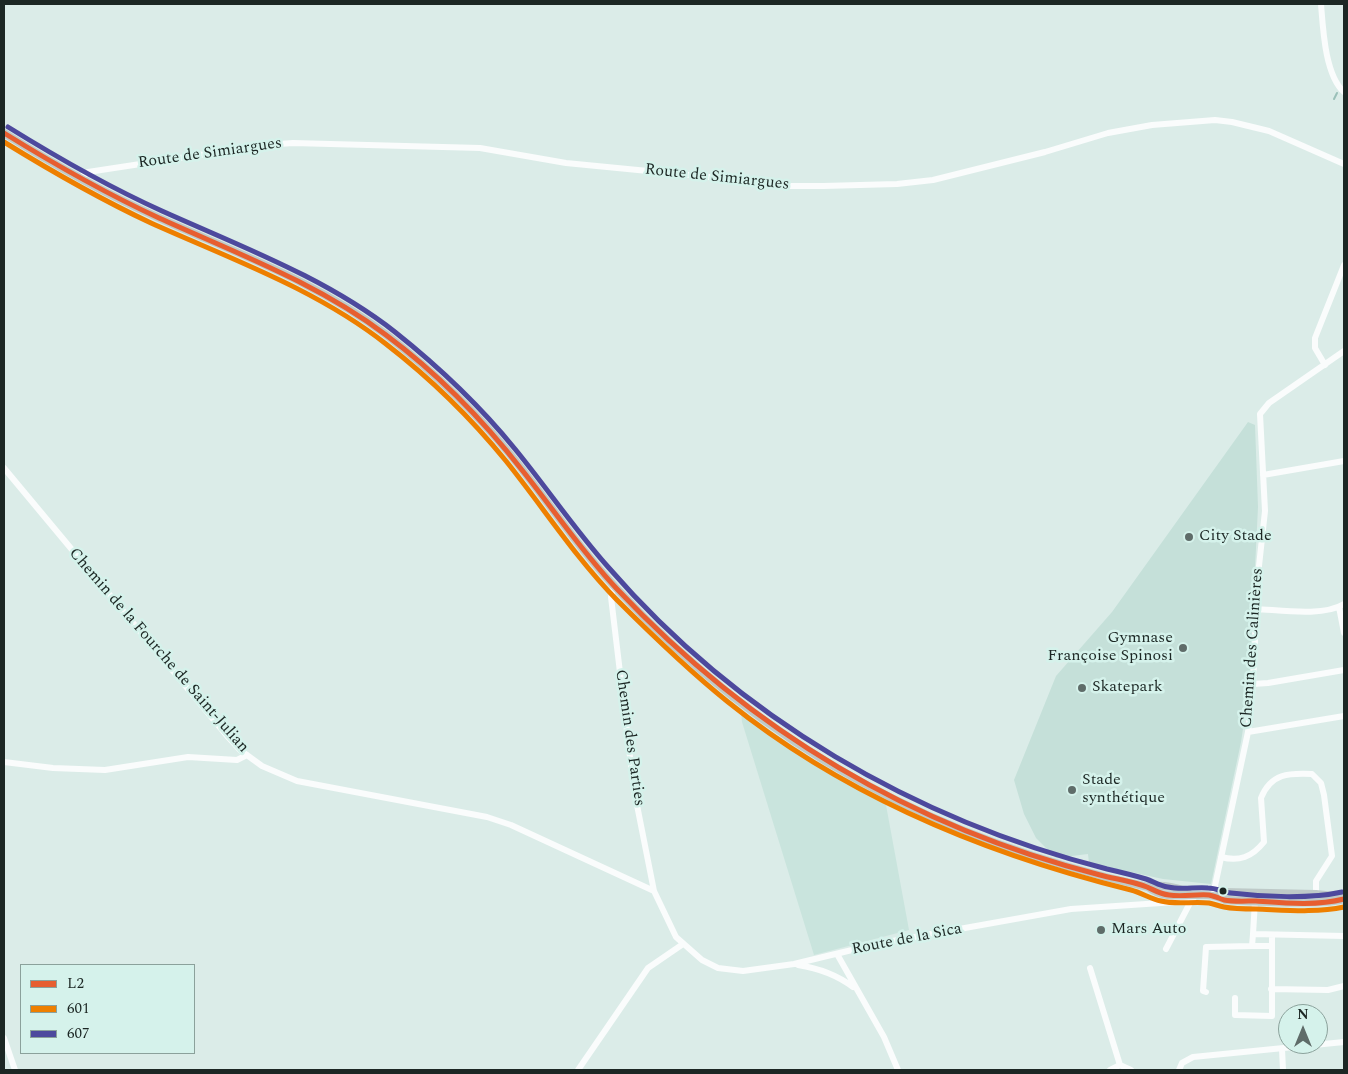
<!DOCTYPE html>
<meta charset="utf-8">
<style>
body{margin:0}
#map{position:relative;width:1348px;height:1074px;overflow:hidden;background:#dbece8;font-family:Spectral,serif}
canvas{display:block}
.frame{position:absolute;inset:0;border:5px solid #1c2724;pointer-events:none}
.legend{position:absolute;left:20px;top:964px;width:175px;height:90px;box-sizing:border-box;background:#d5f2eb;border:1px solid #8ba19b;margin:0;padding:6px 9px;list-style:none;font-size:15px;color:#1c2724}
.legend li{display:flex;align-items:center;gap:10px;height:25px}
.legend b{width:25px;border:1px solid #8ba19b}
.north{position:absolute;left:1278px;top:1004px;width:50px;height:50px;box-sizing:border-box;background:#d5f2eb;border:1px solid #8ba19b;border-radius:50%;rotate:0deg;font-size:14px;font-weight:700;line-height:20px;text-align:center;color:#1c2724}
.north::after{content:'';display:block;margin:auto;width:18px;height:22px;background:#5f6c69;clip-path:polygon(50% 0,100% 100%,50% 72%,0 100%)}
</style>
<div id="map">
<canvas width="1348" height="1074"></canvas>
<div class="frame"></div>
<ul class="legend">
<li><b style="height:6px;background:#e75e30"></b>L2</li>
<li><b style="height:6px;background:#ee7f00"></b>601</li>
<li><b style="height:6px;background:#4d499d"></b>607</li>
</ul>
<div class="north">N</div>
</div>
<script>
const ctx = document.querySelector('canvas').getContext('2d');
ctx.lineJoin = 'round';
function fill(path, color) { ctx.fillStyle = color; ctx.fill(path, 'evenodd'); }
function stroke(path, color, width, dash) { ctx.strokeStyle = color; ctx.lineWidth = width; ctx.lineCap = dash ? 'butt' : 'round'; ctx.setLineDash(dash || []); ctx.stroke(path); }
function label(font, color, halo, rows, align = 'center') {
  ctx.font = font + ' Spectral,serif'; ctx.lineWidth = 5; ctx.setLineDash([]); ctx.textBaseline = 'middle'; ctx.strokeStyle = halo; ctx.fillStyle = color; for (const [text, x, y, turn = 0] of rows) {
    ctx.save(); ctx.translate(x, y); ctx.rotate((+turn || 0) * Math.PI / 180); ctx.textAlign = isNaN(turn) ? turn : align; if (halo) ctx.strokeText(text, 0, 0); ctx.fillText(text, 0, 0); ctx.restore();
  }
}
const built = new Path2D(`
 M741,712L807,760L886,805L909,930L814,955L742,722Z`);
const green = new Path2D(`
 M1248,422L1255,425L1258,507L1249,689L1241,742L1211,884L1163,879L1089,863L1088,854L1056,858L1036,838L1024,814L1014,780L1056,676L1112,612Z`);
const stream = new Path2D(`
 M1334,99L1337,93`);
const minor = new Path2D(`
 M1321,4C1323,29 1325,75 1344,92
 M80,178L88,172L265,145L293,143L480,148L566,163L730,179L771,186H823L897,184L933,180L1045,152L1108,133L1152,125L1215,120L1232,122L1269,131L1344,164
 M1325,365L1315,348V338L1344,265
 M4,468L228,737L240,750L262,766L297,781L487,817L511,825L654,891
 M1263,475L1344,461
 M614,586L611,597L634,790L654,891L676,937L702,960L718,968L743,971L794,964L881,943L1071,909L1191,901L1196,895
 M1339,607L1344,633
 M1256,609C1280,610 1323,617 1344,604
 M1253,684L1268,683L1344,670
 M1248,732L1344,716
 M4,762L53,768L105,770L188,757L237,760L247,755
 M1221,857C1239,862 1252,857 1264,842L1261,798C1271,773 1289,773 1312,774L1321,783L1324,795L1332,856L1316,881V894
 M1213,895L1248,732L1253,684L1258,575L1265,511L1260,414L1269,403L1344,351
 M1255,901L1253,934L1344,936
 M1252,946H1272
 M1166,949L1191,901
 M837,954L884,1037L898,1070
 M798,965C817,968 837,975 853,987
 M1090,968L1120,1065
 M1271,989L1328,990L1344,986
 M1206,992L1203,991L1206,947L1252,946L1253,934
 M1235,998V1015L1272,1016V935
 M4,1038L15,1070
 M1282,1049L1283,1070
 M578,1070L648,968L683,944
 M1110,1070L1120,1065L1131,1070
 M1179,1070L1182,1063L1193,1057L1344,1042`);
const major = new Path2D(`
 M4,133C53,164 104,193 157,217C236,253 318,282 388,336C432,371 473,409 509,453C546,498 578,548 618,590C765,749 938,841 1148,887C1160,884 1182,887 1191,895
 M1148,887C1170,905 1201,887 1225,900C1247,901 1329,906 1344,899
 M1217,896L1224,892L1316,894L1344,897`);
const bus1 = new Path2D(`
 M4,133C54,164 105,193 159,218C236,253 317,283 386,335C437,373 483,420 522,470C554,510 582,552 617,589C750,730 912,827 1100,875C1115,879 1132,881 1147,887C1154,890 1160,894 1169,895C1182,897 1196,894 1209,895C1214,896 1219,898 1224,900C1234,902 1246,901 1256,901C1285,903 1316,906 1344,899`);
const bus2 = new Path2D(`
 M4,142C51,171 100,199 151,223C231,259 316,289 386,344C430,378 471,418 506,461C543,507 575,557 616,599C652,635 688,670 728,702C846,797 985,854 1131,890C1142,893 1151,899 1161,901C1177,905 1193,901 1209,903C1214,904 1219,906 1224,907C1234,909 1246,909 1256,909C1285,910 1316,913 1344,907`);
const bus3 = new Path2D(`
 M8,127C58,158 109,187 162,211C242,247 326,278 395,332C439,367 480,406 515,449C547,488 575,530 609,568C739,718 915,820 1107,869C1120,872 1133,875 1146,879C1153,881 1159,886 1168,887C1181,890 1194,887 1208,888C1216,888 1223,892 1231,893C1263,897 1311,899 1342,892`);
const markers = [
 [1189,537,5,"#5f6c69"],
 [1183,648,5,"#5f6c69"],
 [1082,688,5,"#5f6c69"],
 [1072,790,5,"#5f6c69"],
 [1223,891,4.5,"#1c2724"],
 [1101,930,5,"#5f6c69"]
];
const streetNames = [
 ["Route de Simiargues",210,154,-8],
 ["Route de Simiargues",717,178,6],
 ["Chemin des Calinières",1253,648,-86],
 ["Chemin de la Fourche de Saint-Julian",158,651,49],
 ["Chemin des Parties",629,738,82],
 ["Route de la Sica",907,940,-11]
];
const poiNames = [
 ["City Stade",1199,537],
 ["Gymnase",1173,639,"right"],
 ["Françoise Spinosi",1173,657,"right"],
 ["Skatepark",1092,688],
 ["Stade",1082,781],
 ["synthétique",1082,799],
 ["Mars Auto",1111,930]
];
fill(built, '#c9e4dd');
fill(green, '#c5e0d9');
stroke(stream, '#9ac0b8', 2);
stroke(minor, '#fafcfc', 6);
stroke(major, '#becac8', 8);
stroke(bus1, '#e75e30', 5);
stroke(bus2, '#ee7f00', 5);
stroke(bus3, '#4d499d', 5);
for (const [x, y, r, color] of markers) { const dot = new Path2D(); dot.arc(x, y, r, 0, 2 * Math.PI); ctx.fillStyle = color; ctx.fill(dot); stroke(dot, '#d5f2eb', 2); }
label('16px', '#1c2724', '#d5f2eb', streetNames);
label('16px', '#1c2724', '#d5f2eb', poiNames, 'left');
</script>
